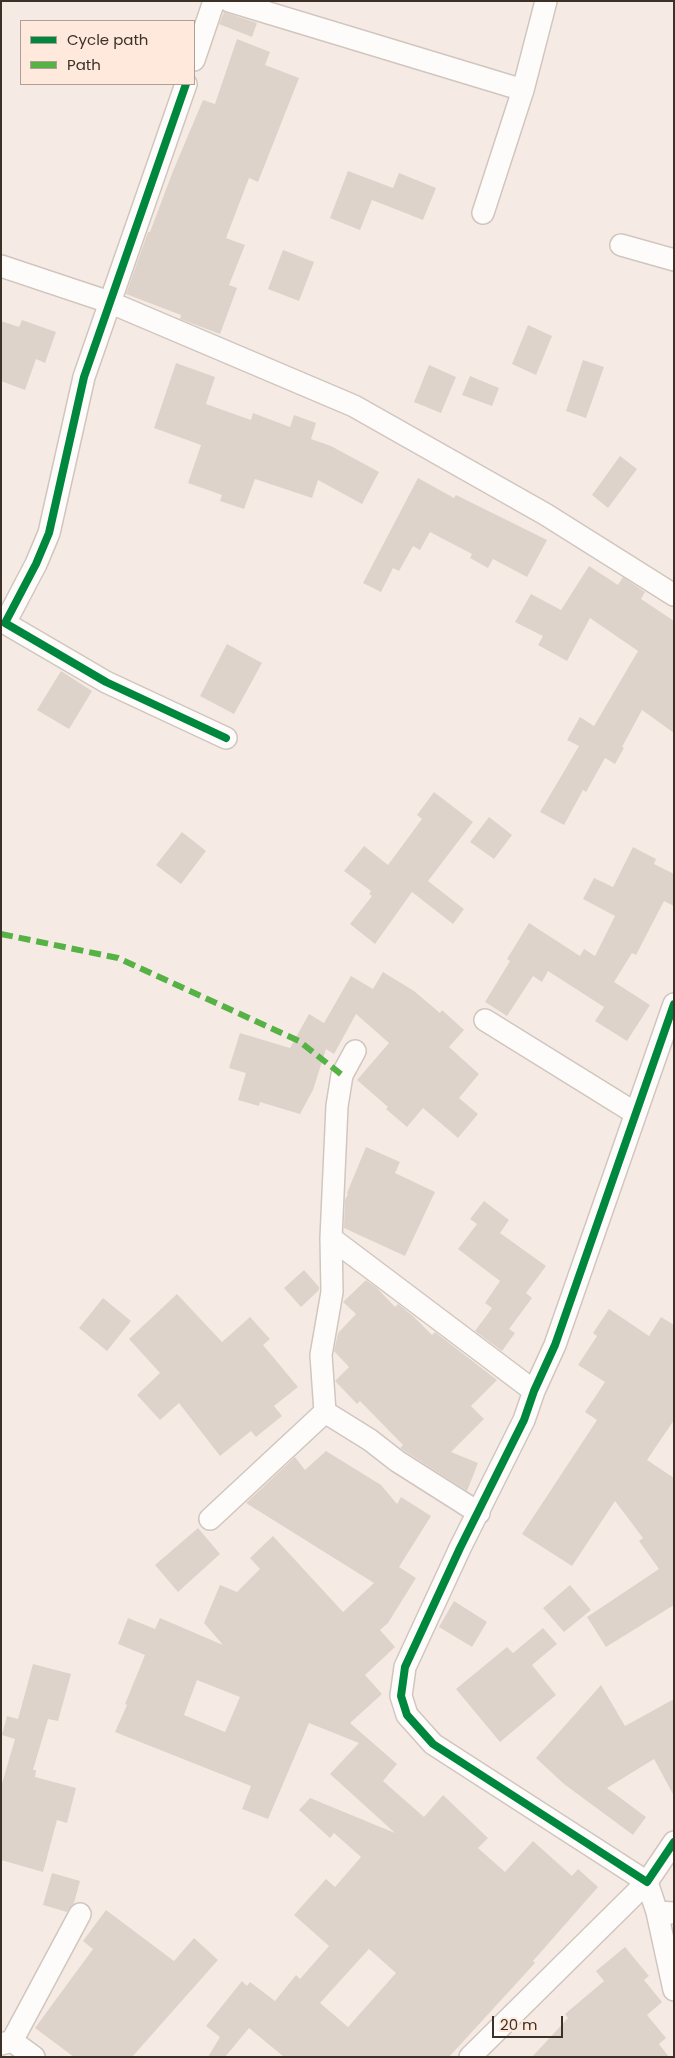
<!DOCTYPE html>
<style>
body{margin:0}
#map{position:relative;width:675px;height:2058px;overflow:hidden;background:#f6ebe4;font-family:Poppins,sans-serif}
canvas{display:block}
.frame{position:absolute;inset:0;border:2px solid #3c3027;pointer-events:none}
.legend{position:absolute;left:20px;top:20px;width:175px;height:65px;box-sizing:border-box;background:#fee9dc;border:1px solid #b09f94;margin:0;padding:6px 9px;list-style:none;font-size:15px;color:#3c3027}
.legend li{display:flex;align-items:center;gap:10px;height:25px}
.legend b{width:25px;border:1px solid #b09f94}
.scale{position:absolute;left:492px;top:2016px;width:71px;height:22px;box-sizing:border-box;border:2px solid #3c3027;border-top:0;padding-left:6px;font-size:15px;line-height:18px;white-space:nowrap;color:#3c3027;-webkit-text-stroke:4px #fee9dc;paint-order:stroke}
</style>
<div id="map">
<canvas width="675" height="2058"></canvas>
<div class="frame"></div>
<ul class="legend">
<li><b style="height:6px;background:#00873e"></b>Cycle path</li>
<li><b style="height:6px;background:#57b245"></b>Path</li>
</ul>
<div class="scale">20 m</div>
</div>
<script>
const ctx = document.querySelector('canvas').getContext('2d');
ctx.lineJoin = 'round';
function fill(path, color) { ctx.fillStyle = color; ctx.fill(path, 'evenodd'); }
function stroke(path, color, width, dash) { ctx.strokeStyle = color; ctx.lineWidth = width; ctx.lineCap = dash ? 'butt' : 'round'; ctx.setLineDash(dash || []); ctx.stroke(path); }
const building = new Path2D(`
 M224,12L257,23L252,37L219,24Z
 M237,39L270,52L265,65L299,78L258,182L249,178L226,238L245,245L229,285L237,288L220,334L180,319L181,315L126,294L148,232H150L173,171L203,100L215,104Z
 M348,171L393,188L399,173L436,188L423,220L372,200L360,230L330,218Z
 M283,250L314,262L299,301L268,289Z
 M22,320L56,332L45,363L36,359L25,390L1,381V321L19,327Z
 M528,325L552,336L536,375L512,364Z
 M583,360L604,367L586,418L566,411Z
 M176,363L215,377L206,404L251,420L253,413L290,427L294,415L316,423L311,439L331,446L379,472L362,504L318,480L312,498L255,479L244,509L220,501L222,495L188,483L201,445L154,428Z
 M429,365L456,377L441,413L414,402Z
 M470,376L499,388L492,406L462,395Z
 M620,456L637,469L608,508L592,495Z
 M418,478L454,498L456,495L547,540L527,577L493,559L488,568L470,558L472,554L430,532L420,550L413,546L399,571L393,568L381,592L363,583Z
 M589,566L618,585L623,577L639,588L645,592L641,599L674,621V733L642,710L622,747L624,748L615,764L605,758L586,792L583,790L564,825L540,812L579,746L567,740L580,717L594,726L638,651L590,618L567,661L538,645L543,636L515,622L531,594L561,610Z
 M227,644L262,663L234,714L200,696Z
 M61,671L92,691L69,729L37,710Z
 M434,792L473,822L428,881L464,909L453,924L412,892L375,944L350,924L372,896L369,894L371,891L344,871L364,846L388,865L422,819L417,815Z
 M489,817L512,835L494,859L470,842Z
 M182,832L206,851L181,884L156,865Z
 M633,847L656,859L654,864L674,874V906L664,901L636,955L632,953L614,982L650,1005L627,1041L595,1021L604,1007L548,971L542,982L533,976L507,1016L485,1002L510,961L507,959L529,923L580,956L584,949L595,956L615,916L583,899L594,878L613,887Z
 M383,972L414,991L440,1013L442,1010L464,1030L449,1047L479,1074L459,1098L478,1114L458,1138L423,1108L407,1127L386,1109L388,1107L357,1080L389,1043L356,1014L334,1054L326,1049L313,1090L300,1114L260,1102L259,1106L238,1100L246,1073L229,1068L240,1033L290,1048L309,1014L324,1023L351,976L373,989Z
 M366,1147L400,1162L395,1173L435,1192L405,1256L344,1228L345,1200L348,1194L347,1193Z
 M484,1201L509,1220L500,1233L546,1266L526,1293L532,1298L509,1329L515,1333L502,1351L475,1331L492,1308L485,1303L500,1281L458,1249L477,1224L470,1219Z
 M304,1270L319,1287V1290L301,1307L284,1288Z
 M366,1280L377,1288L395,1307L398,1304L413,1316L432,1335L435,1332L497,1380L471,1406L484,1419L451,1452L478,1463L467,1491L400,1448L403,1445L360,1401L357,1404L335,1381L349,1367L334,1351L338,1333L356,1314L343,1302Z
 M177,1294L222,1342L250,1317L270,1339L263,1345L298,1387L274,1406L282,1416L256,1437L251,1431L220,1456L179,1403L160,1420L137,1395L160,1373L129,1339Z
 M103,1298L131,1321L107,1351L79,1328Z
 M609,1309L649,1336L661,1317L674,1325V1420L647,1460L674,1478V1605L606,1647L587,1617L659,1569L639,1541L643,1538L615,1501L572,1566L522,1534L597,1420L585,1412L605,1382L578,1365L597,1336L593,1333Z
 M326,1451L381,1485L397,1504L401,1497L431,1516L399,1567L416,1578L388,1623L380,1630L395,1647L365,1675L382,1694L350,1723L397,1764L383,1781L424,1817L443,1795L488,1838L478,1848L505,1872L533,1841L572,1876L578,1869L598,1887L533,1961L535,1963L449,2057H284L249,2028L225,2057H208L220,2037L206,2026L242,1981L247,1986L250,1982L275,2001L296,1975L300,1979L329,1946L294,1915L326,1879L335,1887L361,1857L334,1833L330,1838L299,1810L310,1798L395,1833L330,1774L359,1743L309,1723L268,1819L242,1809L251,1786L115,1732L127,1705L125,1704L145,1655L118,1644L128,1618L155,1629L160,1618L223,1645L204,1623L220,1585L237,1592L260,1569L250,1558L273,1536L343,1612L374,1583L246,1503L295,1457L305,1470ZM197,1680L240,1697L225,1732L184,1715ZM369,1949L396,1973L348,2027L320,2003Z
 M198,1528L220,1554L178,1592L155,1565Z
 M570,1585L591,1610L564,1632L543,1608Z
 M454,1601L487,1622L472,1647L439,1627Z
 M543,1628L557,1644L532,1665L556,1695L500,1742L456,1689L507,1647L513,1653Z
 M33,1664L71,1674L58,1721L48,1719L33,1770H36L35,1777L76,1788L67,1823L57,1820L43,1872L1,1860V1787L15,1739L2,1735L7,1716L18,1719Z
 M601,1685L625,1726L674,1699V1796L654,1759L607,1788L646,1817L633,1835L564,1784L536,1758Z
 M52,1873L80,1881L74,1903L67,1912L43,1905Z
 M106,1910L174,1961L194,1938L218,1960L132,2057H74L35,2028L93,1949L83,1941Z
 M625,1947L649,1976L644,1980L662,2002L647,2015L666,2038L659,2044L669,2057H532L568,2018L565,2014L604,1981L596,1971Z`);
const minor = new Path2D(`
 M229,1L523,90
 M194,60L214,1
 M186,84L84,377L49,533L36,564L5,623L106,682L226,738
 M483,213L523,90L546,1
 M621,245L674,260
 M1,266L109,302L354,406L545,514L674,595
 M674,1004L555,1345L534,1391L524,1420L460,1548L405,1667L401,1696L407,1715L433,1744L647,1882L674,1842
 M485,1020L635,1113
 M331,1238L534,1391
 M325,1412L321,1355L332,1292L331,1238L337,1106L342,1075L355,1051
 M325,1412L370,1440L397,1461L479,1513
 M210,1519L325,1412
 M657,1912L674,1990
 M12,2041L34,2057
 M1,2044L12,2041L80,1914
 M470,2057L647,1882L657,1912L674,1913`);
const quiet = new Path2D(`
 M1,934L118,958L299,1041L342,1075`);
const cycleway = new Path2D(`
 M186,84L84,377L49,533L36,564L5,623L106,682L226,738
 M674,1004L555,1345L534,1391L524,1420L460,1548L405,1667L401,1696L407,1715L433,1744L647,1882L674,1842`);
fill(building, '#ded3cb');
stroke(minor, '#d1c6be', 24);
stroke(minor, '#fefcfb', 21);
stroke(quiet, '#57b245', 6, [12, 6]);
stroke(cycleway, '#00873e', 8);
</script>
